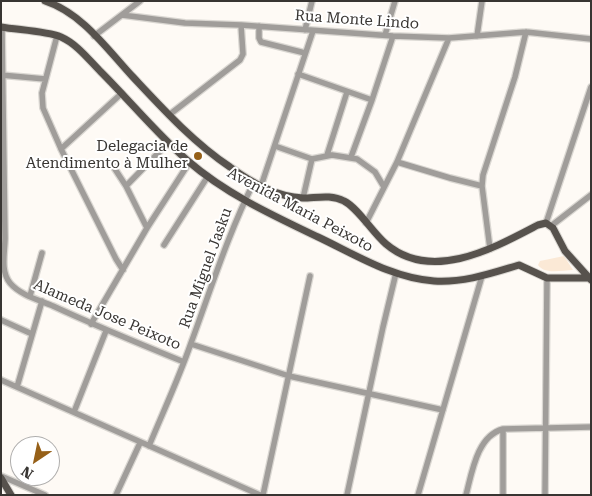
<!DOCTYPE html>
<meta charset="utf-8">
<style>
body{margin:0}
#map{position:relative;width:592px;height:496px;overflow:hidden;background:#fefaf5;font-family:"Roboto Serif",serif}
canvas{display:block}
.frame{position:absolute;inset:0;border:2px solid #383532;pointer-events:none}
.north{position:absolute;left:10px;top:436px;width:50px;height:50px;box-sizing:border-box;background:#fff;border:1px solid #afaead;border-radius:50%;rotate:214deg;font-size:14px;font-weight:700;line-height:20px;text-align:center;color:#383532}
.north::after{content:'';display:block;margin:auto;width:18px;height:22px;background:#966018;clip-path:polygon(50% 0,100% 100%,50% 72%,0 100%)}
</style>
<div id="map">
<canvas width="592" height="496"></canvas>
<div class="frame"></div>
<div class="north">N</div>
</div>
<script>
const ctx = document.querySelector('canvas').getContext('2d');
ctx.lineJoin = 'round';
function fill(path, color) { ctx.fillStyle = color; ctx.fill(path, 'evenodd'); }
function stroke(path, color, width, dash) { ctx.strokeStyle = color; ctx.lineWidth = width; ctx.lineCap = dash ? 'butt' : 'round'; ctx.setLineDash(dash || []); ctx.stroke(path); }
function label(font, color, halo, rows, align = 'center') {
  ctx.font = font + ' "Roboto Serif",serif'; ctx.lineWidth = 4; ctx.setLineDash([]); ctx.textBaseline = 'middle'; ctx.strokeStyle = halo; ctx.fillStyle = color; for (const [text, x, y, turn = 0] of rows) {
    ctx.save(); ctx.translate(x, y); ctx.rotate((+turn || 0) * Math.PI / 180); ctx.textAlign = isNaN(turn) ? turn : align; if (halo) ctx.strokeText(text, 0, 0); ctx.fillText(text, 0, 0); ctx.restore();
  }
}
const green = new Path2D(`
 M564,256L573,270C562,270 545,275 538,265L540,261Z`);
const minor = new Path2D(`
 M122,15L185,23L241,25L393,36L449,38L526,32L591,39
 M259,26V38L261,42L305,53
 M2,28L5,238C5,252 0,271 10,283C20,295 39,300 53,306C96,326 140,344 184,362
 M305,30L312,1
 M385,35L395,1
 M57,36L42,93L43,108L61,149L116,259L123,270
 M94,36L140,1
 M477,36L482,1
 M298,74L372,100
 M1,75L45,79
 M169,115L240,60L243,54L241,25
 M275,146L312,159L332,155L357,159L375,172L384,187
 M61,149L122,93
 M327,155L347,92
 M351,157L372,100L393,36
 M397,162L450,178L482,186
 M111,163L126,186L147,228
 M126,186L168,143
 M261,186L313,31
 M303,198L312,159
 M366,223L397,162L449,38
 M546,223L591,87
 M551,226L591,195
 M164,245L208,176
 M490,249L482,186L483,175L515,77L526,32
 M30,296L42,253
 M1,320L32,334
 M91,324L147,228L189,163
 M191,344L289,376L443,410
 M1,380L260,495
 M17,387L42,301
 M74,412L106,331
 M503,429V495
 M149,446C163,412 179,378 191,343C211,289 228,234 254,182
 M1,476L45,495
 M116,495L140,443
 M263,495L310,276
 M347,495L383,327L396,273
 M418,495L482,276
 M466,495C472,472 477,436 503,429L591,427
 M545,495L547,278`);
const major = new Path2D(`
 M45,1C82,13 107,49 133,77C163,109 193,142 230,167C251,182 276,197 303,198C316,198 331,194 344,201C358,208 372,232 386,244C432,283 494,248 538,225L546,223L553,228L565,251L591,280
 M1,27C18,30 46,31 61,37C77,44 89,60 101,72C130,101 157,134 188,161C226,194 274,216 318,237C356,255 392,278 434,281C464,283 492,273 519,265L547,278H588
 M1,478L11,495`);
const markers = [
 [198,156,5,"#966018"]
];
const streetNames = [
 ["Rua Monte Lindo",357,20,4],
 ["Avenida Maria Peixoto",300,210,28],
 ["Rua Miguel Jasku",206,268,-70],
 ["Alameda Jose Peixoto",107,315,23]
];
const poiNames = [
 ["Delegacia de",188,147],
 ["Atendimento à Mulher",188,164]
];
fill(green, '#fbe9d6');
stroke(minor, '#dad7d2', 8);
stroke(major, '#dad7d2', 9);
stroke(minor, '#a09d9a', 5.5);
stroke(major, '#57524d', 7);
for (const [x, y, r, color] of markers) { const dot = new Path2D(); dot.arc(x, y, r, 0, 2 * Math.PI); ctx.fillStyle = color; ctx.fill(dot); stroke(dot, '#fff', 2); }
label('15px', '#383532', '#fff', streetNames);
label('15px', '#383532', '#fff', poiNames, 'right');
</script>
